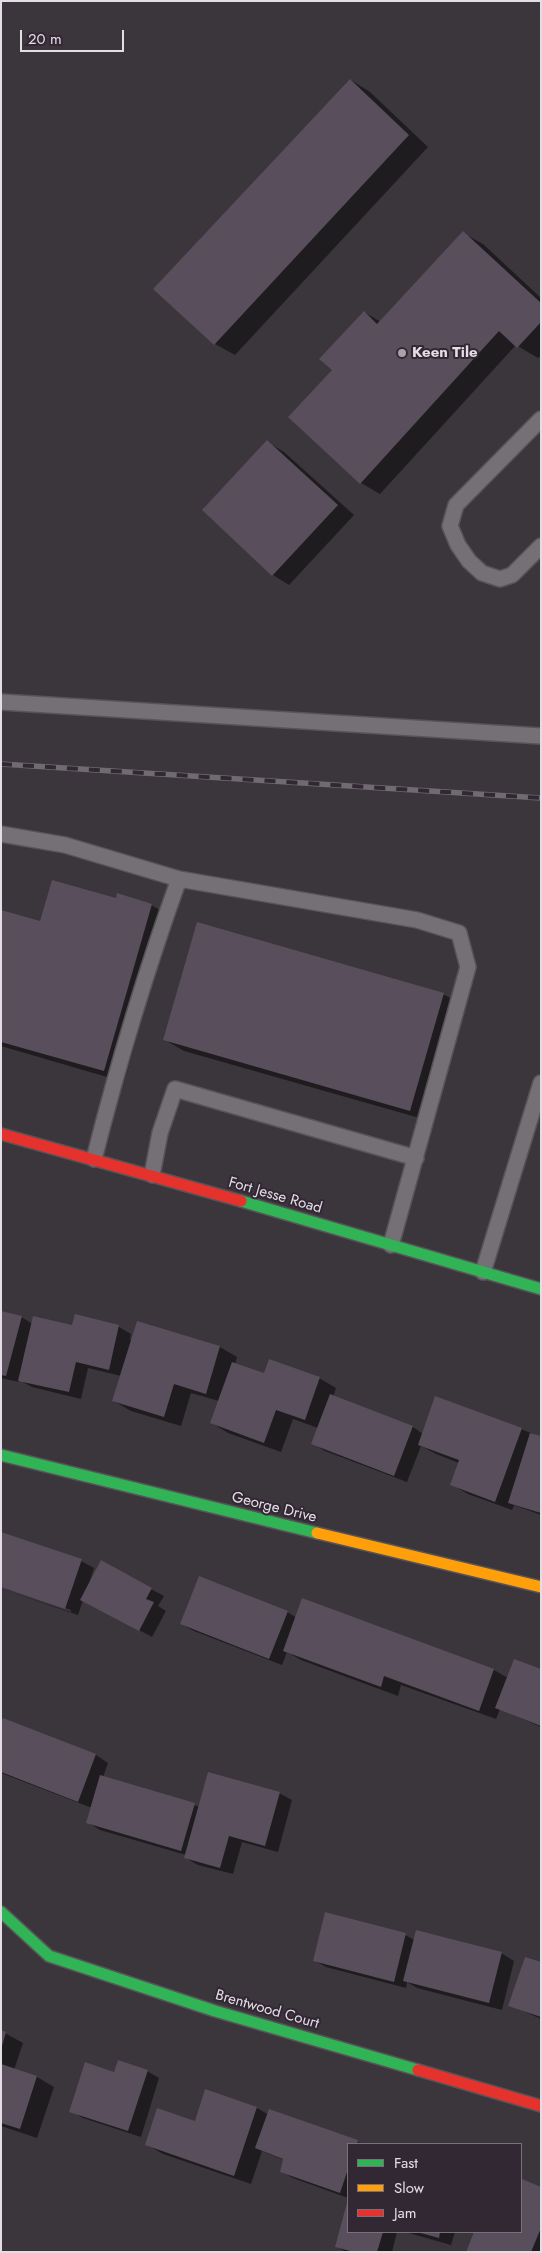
<!DOCTYPE html>
<style>
body{margin:0}
#map{position:relative;width:542px;height:2253px;overflow:hidden;background:#3b353c;font-family:Jost,sans-serif}
canvas{display:block}
.frame{position:absolute;inset:0;border:2px solid #e4dde6;pointer-events:none}
.legend{position:absolute;left:347px;top:2143px;width:175px;height:90px;box-sizing:border-box;background:#322834;border:1px solid #79707b;margin:0;padding:6px 9px;list-style:none;font-size:15px;color:#e4dde6}
.legend li{display:flex;align-items:center;gap:10px;height:25px}
.legend b{width:25px;border:1px solid #79707b}
.scale{position:absolute;left:20px;top:30px;width:104px;height:22px;box-sizing:border-box;border:2px solid #e4dde6;border-top:0;padding-left:6px;font-size:15px;line-height:18px;white-space:nowrap;color:#e4dde6;-webkit-text-stroke:4px #322834;paint-order:stroke}
</style>
<div id="map">
<canvas width="542" height="2253"></canvas>
<div class="frame"></div>
<ul class="legend">
<li><b style="height:6px;background:#30b455"></b>Fast</li>
<li><b style="height:6px;background:#ff9f0a"></b>Slow</li>
<li><b style="height:6px;background:#e5322d"></b>Jam</li>
</ul>
<div class="scale">20 m</div>
</div>
<script>
const ctx = document.querySelector('canvas').getContext('2d');
ctx.lineJoin = 'round';
function fill(path, color) { ctx.fillStyle = color; ctx.fill(path, 'evenodd'); }
function stroke(path, color, width, dash) { ctx.strokeStyle = color; ctx.lineWidth = width; ctx.lineCap = dash ? 'butt' : 'round'; ctx.setLineDash(dash || []); ctx.stroke(path); }
function label(font, color, halo, rows, align = 'center') {
  ctx.font = font + ' Jost,sans-serif'; ctx.lineWidth = 4; ctx.setLineDash([]); ctx.textBaseline = 'middle'; ctx.strokeStyle = halo; ctx.fillStyle = color; for (const [text, x, y, turn = 0] of rows) {
    ctx.save(); ctx.translate(x, y); ctx.rotate((+turn || 0) * Math.PI / 180); ctx.textAlign = isNaN(turn) ? turn : align; if (halo) ctx.strokeText(text, 0, 0); ctx.fillText(text, 0, 0); ctx.restore();
  }
}
const shadow = new Path2D(`
 M351,80L370,92L428,147L235,355L215,344Z
 M463,233L483,244L541,298V355L538,358L516,345L380,494L361,483L364,312L381,322Z
 M267,442L284,452L354,515L289,585L273,575L204,510Z
 M116,900L151,905L171,916L124,1082L1,1046V911L41,922Z
 M443,994L463,1005L430,1121L184,1051L165,1040Z
 M1,1312L21,1317L33,1324L73,1327L76,1316L119,1327L131,1334L130,1340H132L137,1323L220,1347L237,1357L235,1364L264,1375L319,1378L336,1388L333,1397L413,1427L423,1434L521,1429L541,1437V1515L514,1505L512,1510L468,1494L451,1484L459,1463L436,1454L421,1446L407,1482L325,1451L312,1443L318,1428L293,1419L281,1452L228,1433L212,1423L219,1401L191,1393L181,1426L131,1411L114,1401L121,1376L88,1368L81,1399L32,1387L19,1380V1382L1,1378Z
 M81,1561L94,1568L89,1583L101,1562L164,1596L158,1606L166,1611L152,1637L83,1600L78,1615L1,1589L71,1612V1610L1,1586Z
 M303,1600L494,1670L508,1678L541,1671V1727L500,1709L496,1719L401,1685L398,1696L301,1660L287,1652L282,1665L194,1631L181,1624L287,1612L297,1618Z
 M4,1720L96,1755L108,1763L103,1777L200,1807L279,1793L292,1800L278,1852L242,1842L233,1874L198,1865L186,1858V1855L100,1830L87,1822L92,1808L1,1773V1726Z
 M405,1935L415,1940L501,1953L514,1961L502,2010L417,1988L407,1982L406,1988L326,1967L314,1960Z
 M541,1964V2019L510,2005Z
 M1,2031L23,2043L14,2070L37,2077L54,2087L37,2138L1,2126Z
 M147,2071L159,2078L141,2137L83,2118L71,2111L115,2073Z
 M206,2090L257,2108L269,2115L270,2111L363,2144H348V2198L293,2178L281,2171L284,2160L262,2151L251,2184L163,2154L146,2144L195,2123Z
 M523,2181L541,2188V2252H467L475,2232H521V2187Z
 M348,2202V2232H397L392,2252H346L336,2246Z
 M405,2232H455L451,2245Z`);
const building = new Path2D(`
 M350,79L409,135L214,345L153,289Z
 M463,231L541,303V322L517,348L499,331L360,484L288,417L332,370L319,359L364,311L377,324Z
 M267,440L338,505L272,576L202,510Z
 M52,880L116,898L117,893L152,904L104,1071L1,1042V910L40,921Z
 M197,922L444,993L410,1111L163,1040Z
 M1,1311L22,1316L6,1376L1,1375Z
 M75,1314L119,1325L109,1370L76,1362L69,1392L18,1381L33,1316L72,1325Z
 M137,1321L220,1346L206,1394L174,1384L164,1417L112,1401Z
 M269,1359L320,1377L305,1420L276,1410L264,1443L210,1423L232,1362L264,1373Z
 M330,1394L413,1426L394,1476L311,1444Z
 M435,1396L522,1428L495,1502L450,1485L459,1460L418,1445Z
 M530,1433L541,1436V1513L508,1503Z
 M1,1532L82,1559L65,1609L1,1587Z
 M101,1560L152,1588L146,1599L154,1602L139,1631L80,1600Z
 M199,1576L288,1611L269,1659L180,1624Z
 M302,1598L494,1669L479,1711L384,1676L381,1687L283,1651Z
 M514,1659L541,1669V1726L495,1708Z
 M3,1718L96,1754L78,1802L1,1772V1723Z
 M208,1772L280,1792L265,1846L229,1836L220,1868L184,1858Z
 M100,1775L195,1803L181,1851L86,1823Z
 M325,1912L406,1933L394,1982L313,1961Z
 M416,1930L502,1952L489,2003L403,1981Z
 M525,1957L541,1962V2017L508,2006Z
 M1,2030L6,2032L2,2046H1Z
 M118,2060L148,2070L128,2131L69,2112L85,2062L114,2072Z
 M1,2064L37,2076L20,2129L1,2123Z
 M205,2089L257,2107L234,2176L145,2145L157,2108L195,2121Z
 M269,2109L358,2140L357,2144H348V2169L340,2193L280,2172L283,2159L255,2148Z
 M522,2179L541,2187V2228L531,2252H466L474,2232H521Z
 M348,2199V2232H383L377,2252H354L335,2247Z
 M417,2232H440L439,2238Z`);
const lane = new Path2D(`
 M541,419L456,505L450,526L458,545L469,561L482,573L500,579L512,575L541,546
 M1,702L541,736
 M1,834L65,845L179,879L417,920L459,933L468,967L391,1245
 M94,1159C118,1064 146,971 179,879
 M152,1175L160,1133L175,1089L416,1158
 M483,1272L541,1083`);
const fast = new Path2D(`
 M241,1201L541,1289
 M1,1455L317,1533
 M1,1912L49,1956L215,2011L418,2070`);
const slow = new Path2D(`
 M317,1533L541,1587`);
const jam = new Path2D(`
 M1,1134L241,1201
 M418,2070L541,2106`);
const rail = new Path2D(`
 M1,764L541,798`);
const markers = [
 [402,353,5,"#a9a2aa"]
];
const poiNames = [
 ["Keen Tile",412,353]
];
const streetNames = [
 ["Fort Jesse Road",275,1196,16],
 ["George Drive",274,1508,14],
 ["Brentwood Court",267,2010,16]
];
fill(shadow, '#0007');
fill(building, '#594e5c');
stroke(lane, '#585359', 18);
stroke(fast, '#585359', 14);
stroke(slow, '#585359', 14);
stroke(jam, '#585359', 14);
stroke(lane, '#757076', 15);
stroke(fast, '#30b455', 11);
stroke(slow, '#ff9f0a', 11);
stroke(jam, '#e5322d', 11);
stroke(rail, '#706b71', 5.5);
stroke(rail, '#322834', 4, [11]);
for (const [x, y, r, color] of markers) { const dot = new Path2D(); dot.arc(x, y, r, 0, 2 * Math.PI); ctx.fillStyle = color; ctx.fill(dot); stroke(dot, '#322834', 2); }
label('bold 15px', '#e4dde6', '#322834', poiNames, 'left');
label('15px', '#e4dde6', '#322834', streetNames);
</script>
